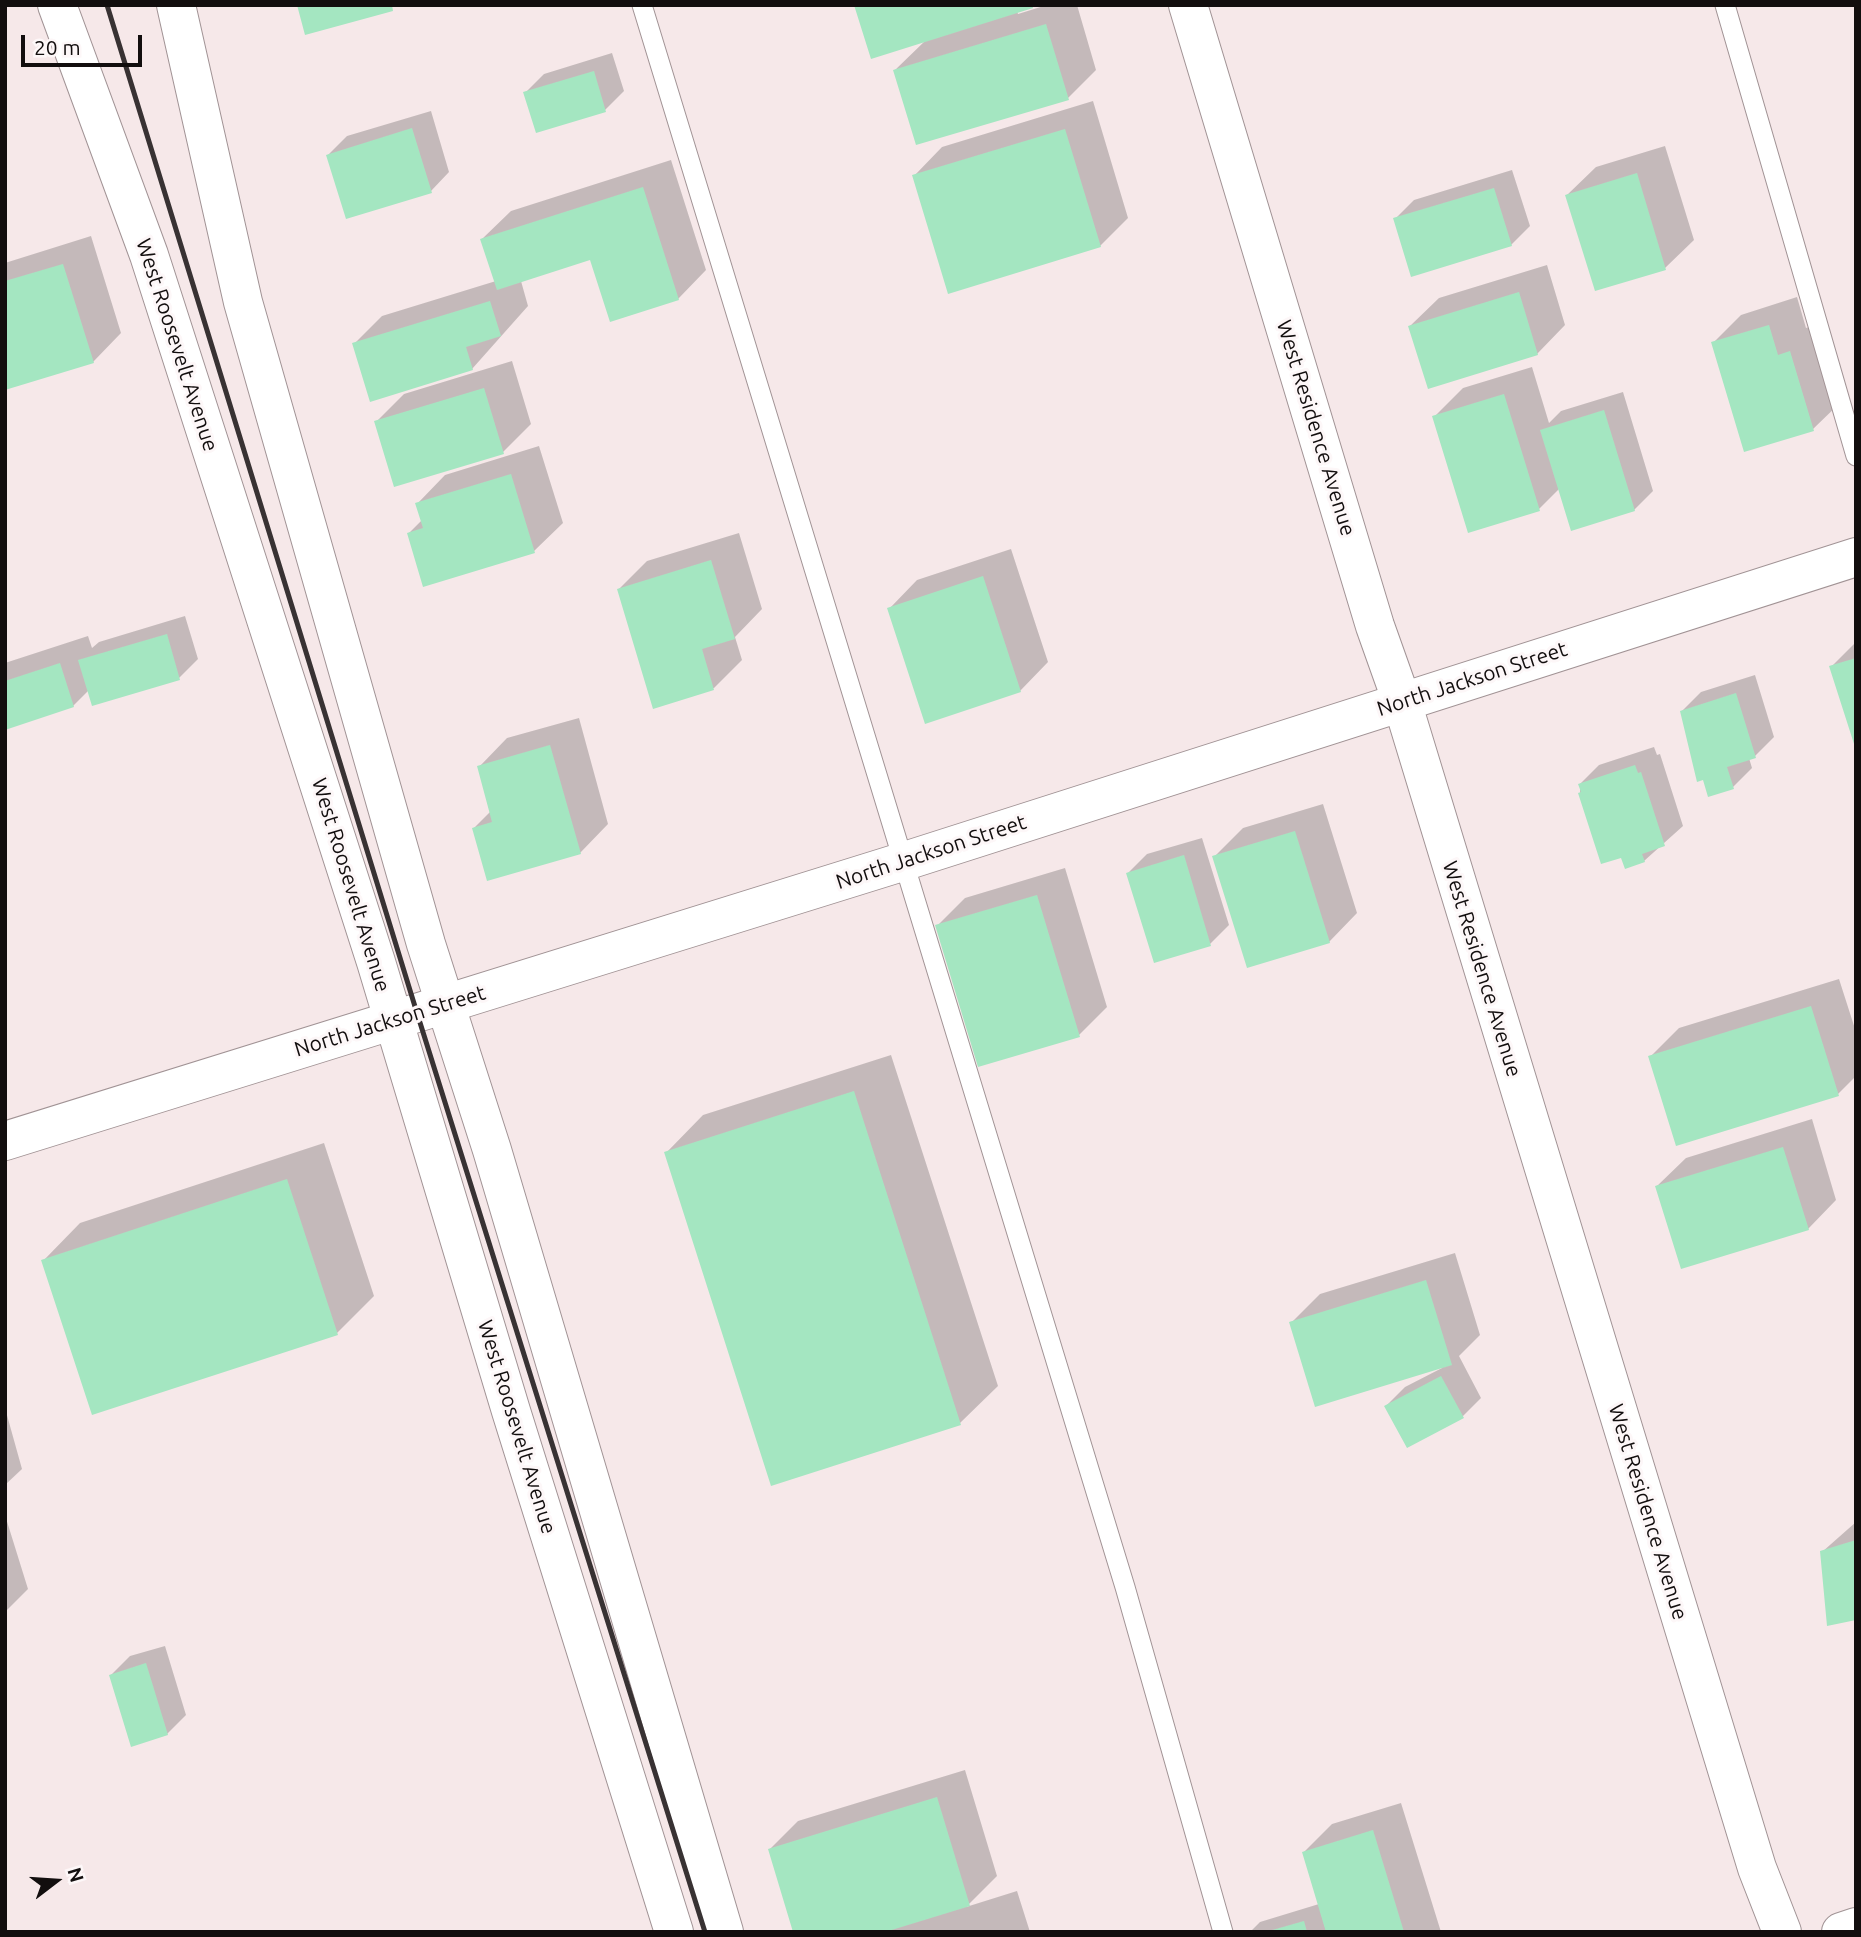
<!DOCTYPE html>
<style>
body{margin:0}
#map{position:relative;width:1861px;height:1937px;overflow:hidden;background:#f6e8e9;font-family:Ubuntu,sans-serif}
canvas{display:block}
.frame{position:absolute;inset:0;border:7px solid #120e0e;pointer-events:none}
.north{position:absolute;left:21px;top:1846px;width:70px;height:70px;-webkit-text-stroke:5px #fdf7f8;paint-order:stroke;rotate:73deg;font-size:19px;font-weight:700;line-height:28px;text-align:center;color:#120e0e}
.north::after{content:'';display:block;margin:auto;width:24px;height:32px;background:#120e0e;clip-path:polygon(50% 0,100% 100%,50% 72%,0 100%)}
.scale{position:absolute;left:21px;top:35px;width:121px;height:32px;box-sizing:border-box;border:4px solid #120e0e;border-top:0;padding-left:9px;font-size:21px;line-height:24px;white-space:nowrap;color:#120e0e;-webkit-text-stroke:5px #fdf7f8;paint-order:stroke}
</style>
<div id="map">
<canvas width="1861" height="1937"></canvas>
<div class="frame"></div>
<div class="north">N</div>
<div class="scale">20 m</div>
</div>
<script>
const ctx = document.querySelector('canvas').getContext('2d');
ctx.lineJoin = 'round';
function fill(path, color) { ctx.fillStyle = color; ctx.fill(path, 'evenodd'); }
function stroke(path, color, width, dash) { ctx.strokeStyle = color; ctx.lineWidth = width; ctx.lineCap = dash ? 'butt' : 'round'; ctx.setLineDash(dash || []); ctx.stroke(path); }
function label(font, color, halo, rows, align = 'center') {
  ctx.font = font + ' Ubuntu,sans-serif'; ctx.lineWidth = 6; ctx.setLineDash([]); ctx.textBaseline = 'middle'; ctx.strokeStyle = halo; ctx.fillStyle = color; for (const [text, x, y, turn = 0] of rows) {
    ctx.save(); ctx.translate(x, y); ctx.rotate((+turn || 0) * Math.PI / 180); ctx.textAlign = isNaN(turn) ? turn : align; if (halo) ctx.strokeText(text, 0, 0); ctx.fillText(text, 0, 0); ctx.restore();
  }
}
const shadow = new Path2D(`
 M856,5H1033L1017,11L1018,14L1047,5H1077L1096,70L1068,98L895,70L926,40Z
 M612,53L624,91L605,110L525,93L544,74Z
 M1093,101L1128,218L1100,246L914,176L942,147Z
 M431,111L449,172L431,191L328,155L347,136Z
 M1665,146L1694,240L1665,268L1567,195L1596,167Z
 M671,160L706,270L678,299L591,258L521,281L528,306L472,369L354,344L382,316L496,281L482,239L511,211Z
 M1512,170L1530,226L1511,245L1395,219L1414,200Z
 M91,236L121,333L93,362L5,389V263Z
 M1547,265L1565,325L1537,354L1410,326L1439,298Z
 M1797,297L1806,328L1818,324L1842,401L1813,429L1746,450L1713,343L1741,315Z
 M512,361L531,424L503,452L376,422L404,394Z
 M1532,367L1549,423L1561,411L1623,392L1653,491L1634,510L1560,488L1539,509L1434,417L1463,388Z
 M539,446L563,523L534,551L409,533L422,520L417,504L445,475Z
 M739,533L762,609L735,637L742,660L714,688L654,706L619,589L647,561Z
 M1011,549L1048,662L1020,691L889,609L917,580Z
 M185,616L198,659L179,678L89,690L73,706L5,728V663L88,636L92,648L99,642Z
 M1856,642V743L1831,667Z
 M1755,675L1774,737L1755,756L1749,758L1752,768L1733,787L1704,778L1699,780L1682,711L1701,692Z
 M579,718L608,824L580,853L474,828L491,811L479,767L507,738Z
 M1654,747L1657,755L1660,754L1683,826L1644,861L1626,867L1622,855L1580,793V784L1599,765Z
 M1323,804L1357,913L1329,942L1214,857L1243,828Z
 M1202,838L1229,925L1210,944L1128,873L1147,854Z
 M1065,868L1107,1007L1079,1035L937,926L965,898Z
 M1839,979L1856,1032V1076L1838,1094L1650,1057L1679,1028Z
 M891,1055L998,1386L960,1423L772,1484L666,1153L703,1115Z
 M1812,1119L1836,1200L1808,1229L1657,1186L1686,1158Z
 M324,1143L374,1296L337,1333L43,1261L80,1223Z
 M1455,1253L1480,1335L1459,1356L1481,1398L1463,1416L1386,1406L1405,1387L1442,1368L1291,1323L1320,1294Z
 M5,1408L22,1469L5,1485Z
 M5,1515L28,1589L5,1612Z
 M1856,1522V1618L1822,1552Z
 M165,1646L186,1715L167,1734L111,1675L130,1656Z
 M965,1770L997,1876L966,1907L1017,1891L1030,1932H795L770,1849L798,1821Z
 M1401,1803L1441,1932H1250L1260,1922L1319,1904L1304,1852L1332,1824Z`);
const building = new Path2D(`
 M297,5H392L393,11L305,35Z
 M854,5H1032L1033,8L871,59Z
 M1046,24L1069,100L916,145L893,70Z
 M594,71L606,112L536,133L523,92Z
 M412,128L432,193L346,219L326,155Z
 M1065,129L1101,247L948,294L912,175Z
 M1637,173L1666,270L1595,291L1565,195Z
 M643,187L679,300L610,322L590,260L497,290L480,239Z
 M1494,188L1512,246L1411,277L1393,218Z
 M63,264L94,363L5,390V281Z
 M1519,292L1538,355L1428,389L1408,326Z
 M490,301L501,336L466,347L473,370L370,402L352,343Z
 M1769,325L1778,355L1790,351L1814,431L1744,452L1711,342Z
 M484,388L504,454L394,487L374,421Z
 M1504,394L1540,511L1468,533L1432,416Z
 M1604,410L1635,511L1571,531L1540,430Z
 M511,474L535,553L423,587L407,533L423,528L415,503Z
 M711,560L735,639L702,649L714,690L653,709L617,589Z
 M983,576L1021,692L925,724L887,608Z
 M167,634L180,680L92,706L78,660Z
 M1856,658V746L1855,747L1829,666Z
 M60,663L74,707L5,730V681Z
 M1736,693L1756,758L1727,767L1734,789L1708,797L1703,780L1697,782L1680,711Z
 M550,745L581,854L487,881L472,828L492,822L477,766Z
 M1635,765L1638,773L1641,772L1665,846L1642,854L1645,862L1625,869L1621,858L1601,864L1578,793L1581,792L1578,784Z
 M1295,831L1330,943L1247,968L1212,856Z
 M1184,855L1211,946L1154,963L1126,873Z
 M1037,895L1080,1037L978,1067L935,925Z
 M1811,1006L1839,1096L1676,1146L1648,1056Z
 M854,1091L961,1425L771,1486L664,1152Z
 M1783,1147L1809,1230L1681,1269L1655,1186Z
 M287,1179L338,1335L92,1415L41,1260Z
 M1426,1280L1452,1365L1315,1407L1289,1322Z
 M1441,1376L1464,1418L1407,1448L1384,1406Z
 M1856,1540V1620L1827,1626L1820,1551Z
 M146,1663L168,1735L131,1747L109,1675Z
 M937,1797L970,1906L885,1932H793L768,1849Z
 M1373,1830L1404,1932H1326L1302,1852Z
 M1304,1921L1307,1932H1269V1931Z`);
const lane = new Path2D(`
 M642,5L1125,1587L1223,1932
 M1725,5L1856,456`);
const street = new Path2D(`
 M57,5L149,255L376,962L511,1411L674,1932
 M176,5L243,302L426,944L492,1150L724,1932
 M1188,5L1375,626L1402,702L1757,1868L1782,1932`);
const secondary = new Path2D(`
 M5,1141L905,861L1856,557
 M1841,1932L1856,1927`);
const rail = new Path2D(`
 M107,5L417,1013L705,1932`);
const streetNames = [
 ["West Roosevelt Avenue",177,345,72],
 ["West Residence Avenue",1316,428,73],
 ["North Jackson Street",1472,679,-18],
 ["North Jackson Street",931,852,-18],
 ["West Roosevelt Avenue",351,885,73],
 ["West Residence Avenue",1482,969,73],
 ["North Jackson Street",390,1021,-17],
 ["West Roosevelt Avenue",517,1427,73],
 ["West Residence Avenue",1648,1512,73]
];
fill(shadow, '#0003');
fill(building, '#a4e6c1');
stroke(lane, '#a19395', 21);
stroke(street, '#a19395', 40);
stroke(secondary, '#a19395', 40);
stroke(lane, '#fff', 19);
stroke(street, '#fff', 38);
stroke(secondary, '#fff', 38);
stroke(rail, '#383233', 5);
label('21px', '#120e0e', '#fdf7f8', streetNames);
</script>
